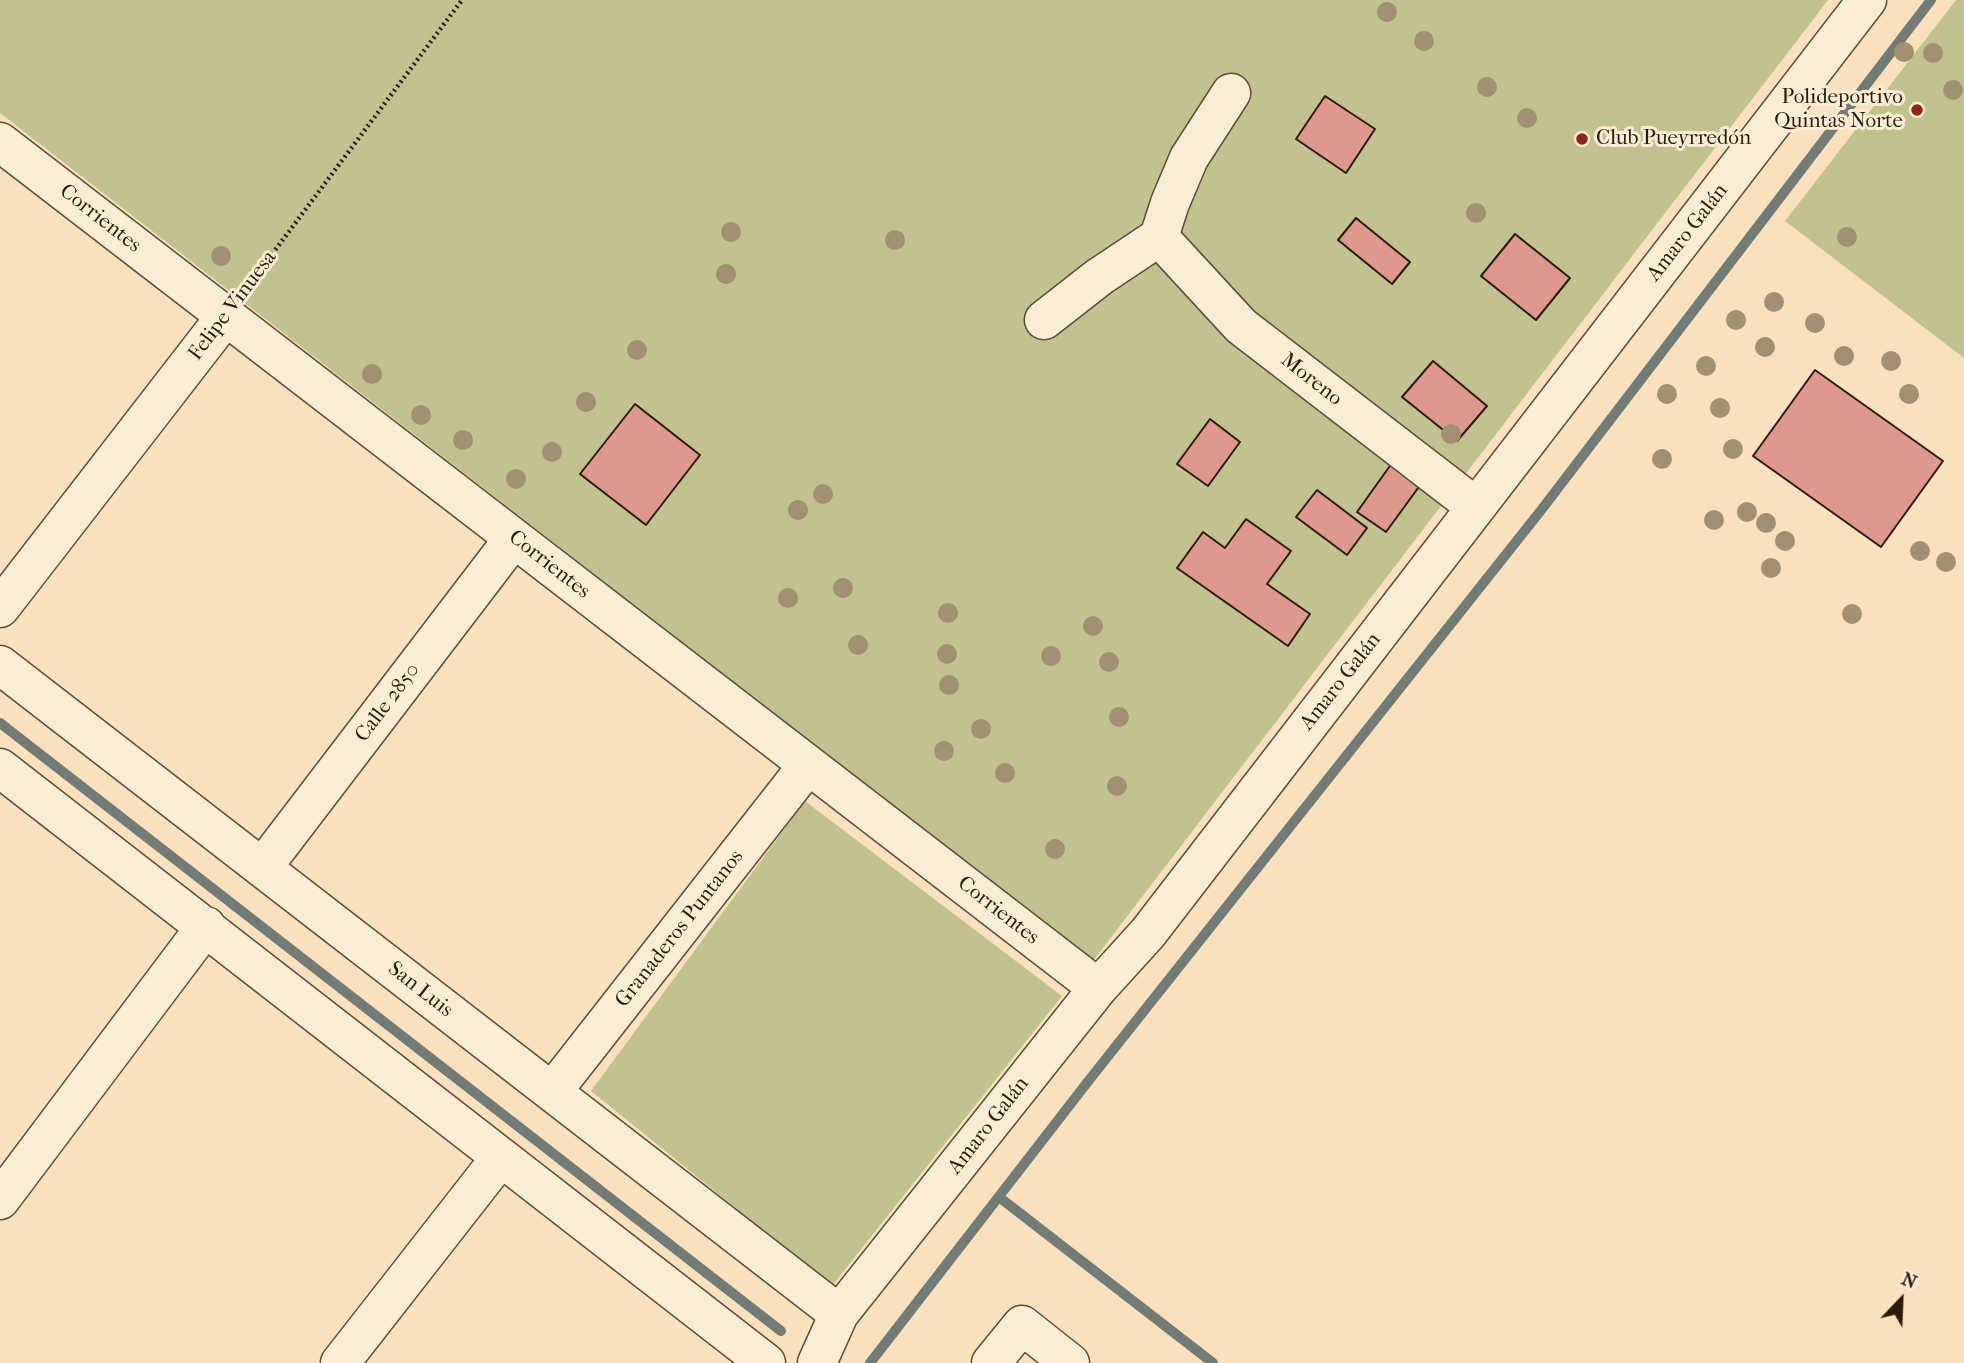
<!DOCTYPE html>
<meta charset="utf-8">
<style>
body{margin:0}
#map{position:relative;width:1964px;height:1363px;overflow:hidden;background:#f9e1bd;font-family:"IM FELL French Canon",serif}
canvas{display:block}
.north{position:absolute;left:1866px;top:1265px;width:70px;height:70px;-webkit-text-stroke:5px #fbecd4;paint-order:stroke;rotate:23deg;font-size:19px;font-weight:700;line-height:28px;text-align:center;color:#2c1b0d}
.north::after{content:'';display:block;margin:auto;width:24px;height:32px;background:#2c1b0d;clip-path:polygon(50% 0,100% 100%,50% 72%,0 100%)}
</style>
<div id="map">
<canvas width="1964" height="1363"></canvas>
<div class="north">N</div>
</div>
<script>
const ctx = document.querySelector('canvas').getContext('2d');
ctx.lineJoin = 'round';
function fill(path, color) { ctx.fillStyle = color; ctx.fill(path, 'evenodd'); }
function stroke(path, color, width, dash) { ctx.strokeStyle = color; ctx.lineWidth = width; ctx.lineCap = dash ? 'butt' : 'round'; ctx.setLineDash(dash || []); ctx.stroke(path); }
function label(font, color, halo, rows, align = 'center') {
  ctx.font = font + ' "IM FELL French Canon",serif'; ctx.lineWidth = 6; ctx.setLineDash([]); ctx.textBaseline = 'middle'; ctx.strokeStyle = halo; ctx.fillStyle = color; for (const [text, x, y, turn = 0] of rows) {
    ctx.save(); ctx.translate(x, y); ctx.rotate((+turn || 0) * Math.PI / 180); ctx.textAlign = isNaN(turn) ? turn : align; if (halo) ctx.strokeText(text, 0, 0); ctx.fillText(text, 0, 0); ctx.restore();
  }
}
const green = new Path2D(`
 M0,0H1828L1093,961L0,113Z
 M1956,0H1964V358L1785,221Z
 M805,801L1062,996L832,1286L591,1091Z`);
const stream = new Path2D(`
 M0,723L781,1331
 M999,1197L1213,1363
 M870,1363L1086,1084L1542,509L1931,0`);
const building = new Path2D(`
 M1325,96L1375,129L1346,173L1296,139Z
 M1356,218L1410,262L1392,284L1338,240Z
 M1515,234L1570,278L1536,320L1481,276Z
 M1433,361L1487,406L1457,441L1402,397Z
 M1815,370L1943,461L1881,547L1753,456Z
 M635,404L700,455L646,525L580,474Z
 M1210,419L1240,442L1208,486L1177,464Z
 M1392,463L1421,484L1386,532L1357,512Z
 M1317,490L1367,528L1347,555L1296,517Z
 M1246,519L1291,551L1267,584L1310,614L1288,646L1177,568L1203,532L1225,548Z`);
const path = new Path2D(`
 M249,285L462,0`);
const minor = new Path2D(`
 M0,142L1098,988
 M1159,237L1241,326L1476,507
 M1044,320L1099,277L1159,237L1170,203L1189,158L1231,93
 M0,608L226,316
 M0,665L839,1314
 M0,768L766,1363
 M262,868L514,538
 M552,1092L808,765
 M0,1200L206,926
 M340,1363L501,1157
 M817,1363L839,1314L1098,988L1148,933L1867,0
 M991,1363L1022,1325L1070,1363`);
const trees = [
 [1387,12],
 [1424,41],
 [1904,52],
 [1933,53],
 [1487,87],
 [1953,90],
 [1527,118],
 [1476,213],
 [731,232],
 [1847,237],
 [895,240],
 [221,256],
 [726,274],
 [1774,302],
 [1736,320],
 [1815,323],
 [1765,347],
 [637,350],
 [1844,356],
 [1891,361],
 [1706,366],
 [372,374],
 [1667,394],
 [1909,394],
 [586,402],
 [1720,408],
 [421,415],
 [1451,434],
 [463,440],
 [1733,449],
 [552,452],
 [1662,459],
 [516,479],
 [823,494],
 [798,510],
 [1747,512],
 [1714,520],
 [1766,523],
 [1785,541],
 [1920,551],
 [1946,562],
 [1771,568],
 [843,588],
 [788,598],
 [948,613],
 [1852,614],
 [1093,626],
 [858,645],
 [947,654],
 [1051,656],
 [1109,662],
 [949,685],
 [1119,717],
 [981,729],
 [944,751],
 [1005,773],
 [1117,786],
 [1055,849]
];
const markers = [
 [1917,110,7,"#8f2418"],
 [1582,139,7,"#8f2418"]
];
const poiNames = [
 ["Polideportivo",1903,98],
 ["Quintas Norte",1903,122],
 ["Club Pueyrredón",1596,139,"left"]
];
const streetNames = [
 ["Corrientes",100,219,38],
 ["Amaro Galán",1688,233,-52],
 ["Felipe Vinuesa",233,306,-53],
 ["Moreno",1311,380,38],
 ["Corrientes",549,565,38],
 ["Amaro Galán",1341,682,-52],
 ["Calle 2850",388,703,-53],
 ["Corrientes",998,911,38],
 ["Granaderos Puntanos",680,929,-52],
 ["San Luis",420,990,38],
 ["Amaro Galán",989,1126,-52]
];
fill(green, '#c1c28f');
stroke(stream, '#727b75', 10);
fill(building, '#de988c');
stroke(building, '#2c1b0d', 2);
stroke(minor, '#5f4c39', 41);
stroke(path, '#2c1b0d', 4.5, [2, 3.5]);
stroke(minor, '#fbecd4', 38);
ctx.fillStyle = '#a19072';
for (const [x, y] of trees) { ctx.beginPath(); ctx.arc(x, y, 10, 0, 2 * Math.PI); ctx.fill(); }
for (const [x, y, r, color] of markers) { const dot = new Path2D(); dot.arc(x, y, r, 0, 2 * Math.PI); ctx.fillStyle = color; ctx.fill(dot); stroke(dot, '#fbecd4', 2.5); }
label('21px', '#2c1b0d', '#fbecd4', poiNames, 'right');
label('21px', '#2c1b0d', '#fbecd4', streetNames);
</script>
